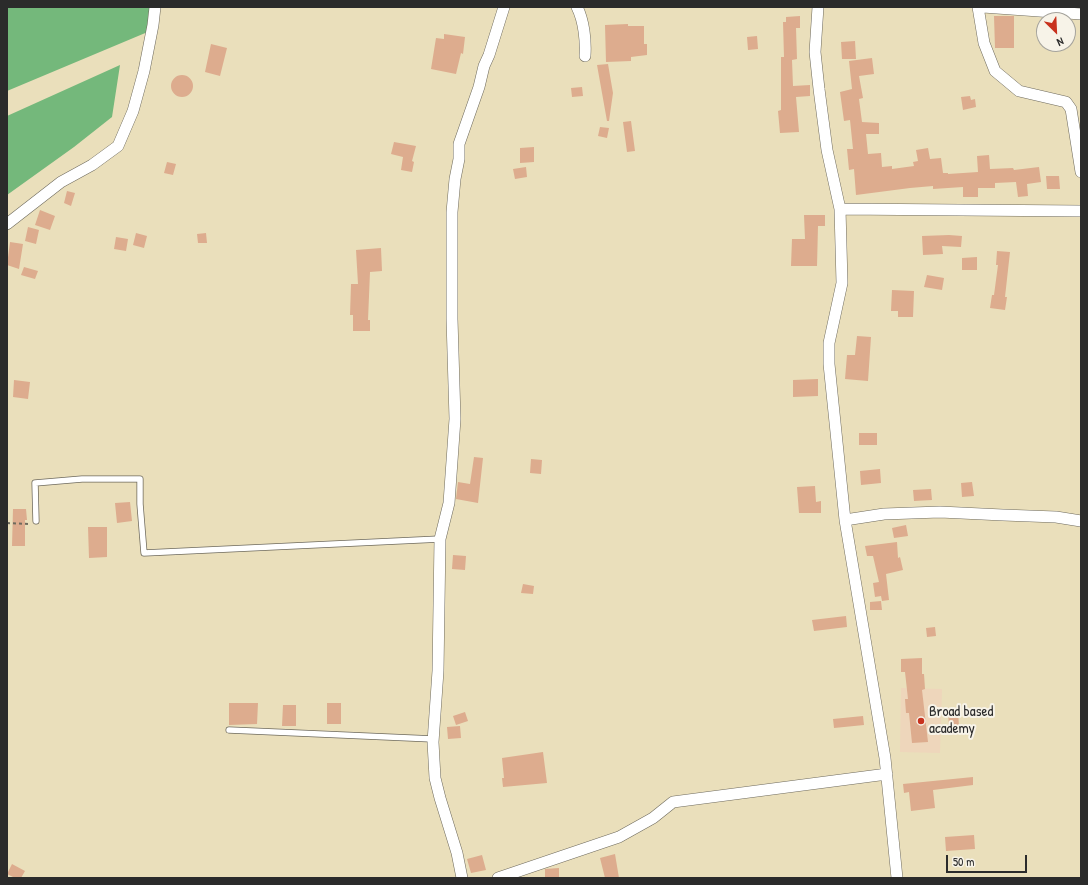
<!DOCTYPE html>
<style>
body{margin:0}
#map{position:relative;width:1088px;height:885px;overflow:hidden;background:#eadfbb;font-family:"Patrick Hand",sans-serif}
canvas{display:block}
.frame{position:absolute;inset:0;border:8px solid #2b2b2b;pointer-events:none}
.north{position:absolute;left:1036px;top:12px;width:40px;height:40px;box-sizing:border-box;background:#f7f3e8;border:1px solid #a5a39c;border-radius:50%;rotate:156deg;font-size:11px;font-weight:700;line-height:16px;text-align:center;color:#2b2b2b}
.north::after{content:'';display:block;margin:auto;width:14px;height:18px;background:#c8321e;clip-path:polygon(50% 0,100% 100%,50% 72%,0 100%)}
.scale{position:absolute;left:946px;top:855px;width:81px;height:18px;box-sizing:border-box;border:2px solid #2b2b2b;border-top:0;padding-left:5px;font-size:12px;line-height:14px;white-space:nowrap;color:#2b2b2b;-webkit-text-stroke:3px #f7f3e8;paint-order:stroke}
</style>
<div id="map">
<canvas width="1088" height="885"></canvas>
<div class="frame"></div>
<div class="north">N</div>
<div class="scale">50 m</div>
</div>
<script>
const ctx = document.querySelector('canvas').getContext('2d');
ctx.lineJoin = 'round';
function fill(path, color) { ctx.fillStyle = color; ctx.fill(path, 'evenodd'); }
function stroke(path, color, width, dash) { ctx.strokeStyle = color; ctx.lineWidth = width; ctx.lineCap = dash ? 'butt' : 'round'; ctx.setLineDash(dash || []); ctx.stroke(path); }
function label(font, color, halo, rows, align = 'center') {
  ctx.font = font + ' "Patrick Hand",sans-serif'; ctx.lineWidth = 4; ctx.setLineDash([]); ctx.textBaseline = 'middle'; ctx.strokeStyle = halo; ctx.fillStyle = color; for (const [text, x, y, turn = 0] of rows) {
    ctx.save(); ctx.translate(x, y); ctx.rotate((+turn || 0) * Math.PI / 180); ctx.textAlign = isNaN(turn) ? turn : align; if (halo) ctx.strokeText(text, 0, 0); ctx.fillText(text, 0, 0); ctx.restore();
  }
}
const built = new Path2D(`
 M901,688L942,689L940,753L900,752Z`);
const forest = new Path2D(`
 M7,7H151L150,31L7,91Z
 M120,65L112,117L74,147L7,195V116Z`);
const building = new Path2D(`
 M800,16V28H796L797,59L792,60L793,86L810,85V96L796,97L799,132L780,133L778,111L781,110V57H784L783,22H786V17Z
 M994,16H1014V48H995Z
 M628,24V26H644V44H647V55L631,57V61L606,62L605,25Z
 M444,34L465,37L463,54L461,53L456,74L431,69L436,38L444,39Z
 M757,36L758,49L748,50L747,37Z
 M855,41L856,59H842L841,42Z
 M211,44L227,48L220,76L205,72Z
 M872,58L874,74L859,76L863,98L859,99L862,122L879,123V134H866L868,154L881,153L882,167L892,166V169L914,166L913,162L918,161L916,150L928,148L930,159L941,158L943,173H948V174L978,172L977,156L989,155L990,169L1013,168L1014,170L1039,167L1041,182L1027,184L1028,196L1018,197L1016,182L995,183V188H978V197H963V187L933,189V186L910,188L856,195L854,169L849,170L847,149H853L850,120L844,121L840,92L852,89L849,61Z
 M608,64L613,93L609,121H607L597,65Z
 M171 86a11 11 0 1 1 22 0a11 11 0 1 1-22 0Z
 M582,87L583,96L572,97L571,88Z
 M970,96L971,100L975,99L976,107L963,110L961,97Z
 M631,121L635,151L627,152L623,122Z
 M600,127L609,128L607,138L598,136Z
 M394,142L416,146L412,161L414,162L412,172L401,170L403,157L391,154Z
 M534,147V162L520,163V148Z
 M167,162L176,164L173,175L164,173Z
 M526,167L527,177L515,179L513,169Z
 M1046,176H1059L1060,189H1047Z
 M67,191L75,193L71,206L64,203Z
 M40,210L55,216L50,230L35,225Z
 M804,215H825V226H818L817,266H791L792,239H805Z
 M28,227L39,230L36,244L25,241Z
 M136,233L147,236L144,248L133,245Z
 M206,233L207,243H198L197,234Z
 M949,235L962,236L961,247L942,246L943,254L923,255L922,236Z
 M116,237L128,239L126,251L114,249Z
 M10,242L23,244L19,269L7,265Z
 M381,248L382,271L370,272L368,320H370V331H353V315H350L351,284H358L356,250Z
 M997,251L1010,252L1005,297H1007L1005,310L990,308L992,295H994L998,265H996Z
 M977,257V270H962V258Z
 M24,267L38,271L35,279L21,275Z
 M927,275L944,278L942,290L924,287Z
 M892,290L914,291L913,317H898V311H891Z
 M857,336L871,337L868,381L845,379L847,355H855Z
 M818,379V396L793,397V380Z
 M14,380L30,382L28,399L13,397Z
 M859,433H877V445H859Z
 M474,457L483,458L478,503L456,499L458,482L470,484Z
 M531,459L542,460L541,474L530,473Z
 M880,469L881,483L861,485L860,471Z
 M972,482L974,496L962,497L961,483Z
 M815,486L816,502L821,501V513H799L797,487Z
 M931,489L932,500L914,501L913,490Z
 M130,502L132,521L117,523L115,503Z
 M13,509H26L27,520H25V546H12Z
 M906,525L908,536L894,538L892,528Z
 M88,527H107V557L89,558Z
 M897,542L898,558L900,557L903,570L886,574L889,600L882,601L881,596L875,597L873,583L879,582L873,556H867L865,546Z
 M453,555L466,556L465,570L452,569Z
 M523,584L534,586L533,594L521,593Z
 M881,601L882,610H870V602Z
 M846,616L847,627L814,631L812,620Z
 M935,627L936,636L927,637L926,628Z
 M922,658V674H924L925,689L922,690L928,742L912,743L909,713H906L905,699H908L905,672H901V659Z
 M229,703H258L257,724L229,725Z
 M327,703H341V724H327Z
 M283,705H296V726H282Z
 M958,709L959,727L949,728L948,710Z
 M465,712L468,721L456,725L453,716Z
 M863,716L864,725L834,728L833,719Z
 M460,726L461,738L448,739L447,727Z
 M543,752L547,783L503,787L502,778H504L502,758Z
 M973,777V785L933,790L935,808L911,811L909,792L904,793L903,784Z
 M974,835L975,849L946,851L945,837Z
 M615,854L619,878H605L600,858Z
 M482,855L486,870L471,873L467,859Z
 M12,864L25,871L21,878H15L7,874Z
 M559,868V878H545V869Z`);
const path = new Path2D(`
 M7,523L29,524`);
const service = new Path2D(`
 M36,521L35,483L82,479H140V504L144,553L440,539
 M229,730L433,739`);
const minor = new Path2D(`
 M577,7C584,21 586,41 585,56
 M818,7L815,52L819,89L827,150L840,209L842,283L829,343V364L845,520L885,758L897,878
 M978,7L984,43L995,71L1019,91L1066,102L1071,109L1081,172
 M983,7L1081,14
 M840,209L1081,211
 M7,224L61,182L92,165L118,146L133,111L144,71L153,25L155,7
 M845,520L884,514L940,512L1003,515L1056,517L1081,521
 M462,878L457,853L440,798L435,778L433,742L438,671L440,539L449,503L455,419L452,319V212L455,179L459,159V144L479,87L484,66L489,55L504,7
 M498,878L619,837L653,818L673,802L887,774`);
const markers = [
 [921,721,4,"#c8321e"]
];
const poiNames = [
 ["Broad based",929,712],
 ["academy",929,729]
];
fill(built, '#eed6bb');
fill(forest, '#74b87b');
fill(building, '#ddac8e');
stroke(service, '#6e6a5d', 7);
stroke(minor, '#6e6a5d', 12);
stroke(path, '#6e6a5d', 2, [3, 3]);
stroke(service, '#fff', 5.5);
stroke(minor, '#fff', 11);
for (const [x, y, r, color] of markers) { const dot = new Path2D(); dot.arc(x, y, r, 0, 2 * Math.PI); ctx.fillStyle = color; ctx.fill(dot); stroke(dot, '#f7f3e8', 1.5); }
label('15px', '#2b2b2b', '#f7f3e8', poiNames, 'left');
</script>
